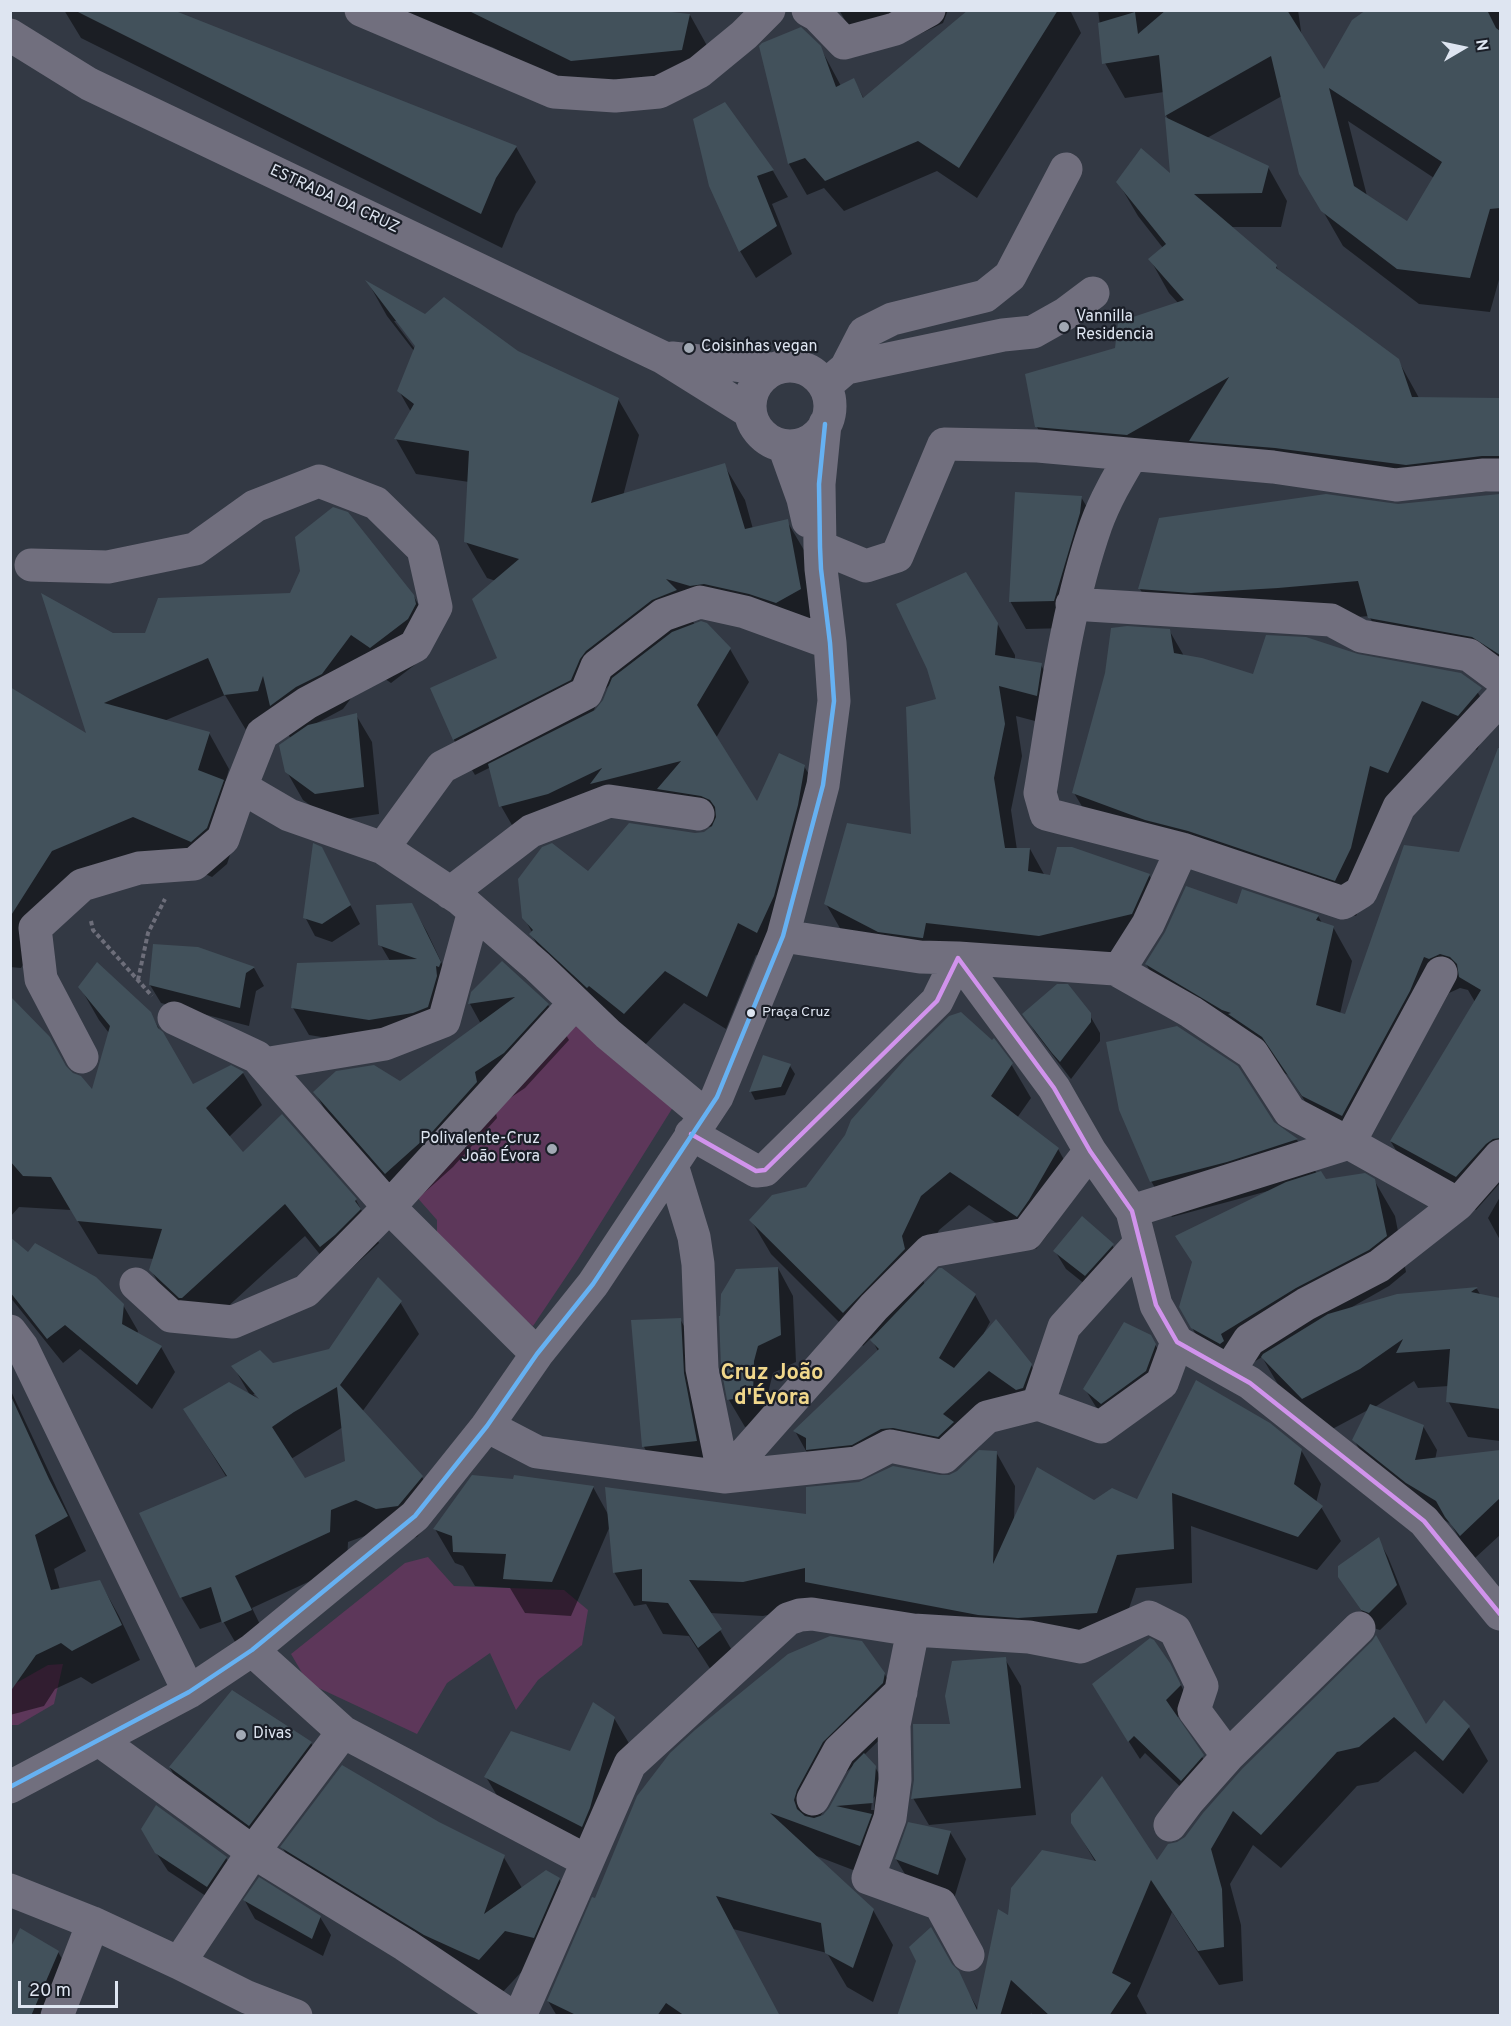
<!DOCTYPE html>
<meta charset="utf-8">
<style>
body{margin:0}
#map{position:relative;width:1511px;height:2026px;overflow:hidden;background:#333944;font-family:Overpass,sans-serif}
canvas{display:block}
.frame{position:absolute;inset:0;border:12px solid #dee5f1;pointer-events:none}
.north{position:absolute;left:1433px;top:18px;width:60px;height:60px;-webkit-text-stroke:4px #1a1e27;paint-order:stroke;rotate:81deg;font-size:16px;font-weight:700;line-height:24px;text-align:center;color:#dee5f1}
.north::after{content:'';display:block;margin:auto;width:21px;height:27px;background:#dee5f1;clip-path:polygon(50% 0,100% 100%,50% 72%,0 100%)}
.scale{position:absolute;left:18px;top:1981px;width:100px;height:27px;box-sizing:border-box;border:3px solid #dee5f1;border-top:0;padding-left:8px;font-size:18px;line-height:21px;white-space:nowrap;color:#dee5f1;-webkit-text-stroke:4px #1a1e27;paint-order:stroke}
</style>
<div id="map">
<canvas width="1511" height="2026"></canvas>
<div class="frame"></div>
<div class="north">N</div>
<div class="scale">20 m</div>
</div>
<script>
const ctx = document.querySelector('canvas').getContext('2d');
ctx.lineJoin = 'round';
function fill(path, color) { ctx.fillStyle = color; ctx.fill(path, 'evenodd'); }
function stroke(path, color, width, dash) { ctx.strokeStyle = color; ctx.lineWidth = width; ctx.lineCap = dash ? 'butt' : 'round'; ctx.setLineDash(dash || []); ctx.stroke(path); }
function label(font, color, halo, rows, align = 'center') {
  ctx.font = font + ' Overpass,sans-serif'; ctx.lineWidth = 4.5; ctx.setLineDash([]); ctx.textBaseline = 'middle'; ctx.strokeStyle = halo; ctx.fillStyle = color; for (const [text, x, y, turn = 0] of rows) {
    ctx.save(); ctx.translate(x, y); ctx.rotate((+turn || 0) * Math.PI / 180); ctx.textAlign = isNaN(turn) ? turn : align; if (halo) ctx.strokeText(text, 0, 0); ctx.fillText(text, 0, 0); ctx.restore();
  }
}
const green = new Path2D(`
 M574,1017L675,1104L578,1259L533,1326L437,1248V1220L415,1195Z
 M428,1557L454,1586L564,1590L588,1610L582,1645L538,1680L516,1710L490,1653L447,1683L417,1734L308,1683L291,1654L405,1563Z
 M63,1664L54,1704L18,1725H11V1686L48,1665Z`);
const shadow = new Path2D(`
 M64,10H169L516,147L536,182L516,214L502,248L81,38Z
 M391,10H635L690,15L710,51L702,85L593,96L492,47L412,20Z
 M839,10H948L943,23L899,44L856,39Z
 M970,10H1070L1081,33L977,198L937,171L844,211L824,188L807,195L789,164L761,47H820L841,86L854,80L864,99Z
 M1098,10H1298L1302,38L1324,72L1369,10H1500V276L1490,312L1419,304L1343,246L1301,173L1282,96L1207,138L1268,167L1287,201L1281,227H1230L1276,266L1280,273L1398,360L1419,398L1500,400V490L1427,498L1295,482L1210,474L1192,443L1147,469L1056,461L1037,427L1117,349L1179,304L1169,293L1150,259L1163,248L1138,216L1118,182L1172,177L1169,121L1166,115L1164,92L1125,98L1105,63ZM1348,121L1434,178L1408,223L1367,196Z
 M725,104L773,171L788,197L772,204L792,254L756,278L740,251L710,185Z
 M369,284L425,316L517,353L618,399L639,435L623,496L724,465L745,500L753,529L787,521L808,557L820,625L689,614L695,625L730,649L749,682L716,738L757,804L804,766L823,799L776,965L756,955L726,1029L684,1003L644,1046L550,967L531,934L532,932L524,918L589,873L695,834L705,833L713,827L678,822L667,802L520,839L501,806L491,767L475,775L454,740L432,688L499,659L496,581L487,578L466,542L469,482L416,474L396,439L411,412L399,391L414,351L387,316ZM394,321H398L420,351L418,353ZM612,682L605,701L592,715L600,695Z
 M1500,495V675L1389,652L1369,616L1298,622L1159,623L1140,589L1398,505Z
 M1081,497L1097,524L1069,628L1026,629L1010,601Z
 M413,595L434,632L429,654L391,683L372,670L343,709L315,724L356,715L372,742L379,814L332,821L303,800L287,772L291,739L280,721L278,727L246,730L225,695L164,721L209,733L229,769L225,784L243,816L227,864L212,877L154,852L72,886L21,968L10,967V768L89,737L113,635L146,634Z
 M997,623L1015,655V660L1041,665L1059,696L1054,726L1016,716L1022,756L1011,810L1017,850L1030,849L1045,876L1149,875L1167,906L1149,945L1055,967L844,935L826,904L913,836L938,700Z
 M1169,630L1184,656L1254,676L1357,656L1472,683L1493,718L1477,750L1443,736L1356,916L1095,828L1074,793Z
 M1500,745V1183L1476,1210L1411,1175L1391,1142L1475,1002L1468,990L1460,988L1449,993L1362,1149L1323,1130L1289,1076L1249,1048L1166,998L1146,964L1237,906L1318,916L1322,923L1333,927L1352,961L1340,1014L1346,1016L1460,854Z
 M321,848L360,924L332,942L315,936L305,917Z
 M411,904L427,932L455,991L385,1047L309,1035L293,1008L390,961L380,944Z
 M198,949L254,968L264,986L256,991L249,1026L161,1003L150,985Z
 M502,963L548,1005L569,1040L525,1088L495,1108L497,1118L453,1167L406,1209L335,1128L315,1092L400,1083L481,1024L470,1004L473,993Z
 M80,987L150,1013L192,1086L243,1073L262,1105L229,1137L243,1155L356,1200L379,1243L340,1279L305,1236L201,1331L170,1303L151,1270L154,1259L98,1254L71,1210L19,1207L10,1217V1017L93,1092L109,1033L99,1020Z
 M1024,1014H1089L1100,1033V1041L1071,1079L1035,1032Z
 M764,1057L790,1066L795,1074L785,1095L755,1100L751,1092Z
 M1011,1064L1031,1098L1017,1118L1058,1149L1077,1183L1048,1234L1036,1249L969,1205L939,1230L920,1270L925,1286L975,1295L990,1322L984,1333L1031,1365L1047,1392L962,1439L810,1458L795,1431L878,1351L871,1338L863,1346L771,1254L751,1220Z
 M1273,1123L1297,1140L1317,1174L1326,1180H1374L1395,1216L1406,1272L1389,1286L1345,1311L1397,1296L1477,1289L1481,1296L1500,1300V1441L1468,1437L1448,1401L1449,1386L1418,1388L1414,1381L1375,1407L1423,1426L1437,1450L1435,1460L1500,1452V1535L1475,1558L1461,1541L1451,1524L1422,1507L1368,1464L1354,1440L1368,1410L1323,1434L1283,1393L1262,1357L1241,1370L1213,1364L1180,1307L1269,1192L1268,1191L1172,1217L1151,1181Z
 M1500,1197V1240L1488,1218Z
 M10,1239L29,1254L123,1305L138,1331L137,1334L161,1347L175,1372L152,1409L80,1349L63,1363L10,1297Z
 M1112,1245L1123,1263L1096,1293L1066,1269L1055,1251Z
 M778,1268L793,1296L796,1362L773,1373L769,1389L767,1423L745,1427L729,1400Z
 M400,1302L419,1334L362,1412L422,1477L441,1509L417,1537L396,1541L376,1532L348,1542L347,1564L252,1608L269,1643L242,1654L223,1621L200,1629L181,1597L227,1478L185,1410L250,1395L233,1366L273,1365L330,1350ZM253,1394H257L263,1405ZM343,1427L347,1462L304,1480L291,1459Z
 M680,1319L696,1347L712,1468L659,1474L644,1447Z
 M1150,1336L1166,1363L1112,1421L1096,1407L1085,1389Z
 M10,1389L86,1551L54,1569L60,1590L100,1582L119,1616L140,1660L92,1684L81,1677L55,1689L44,1706L10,1715Z
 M1301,1450L1321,1484L1316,1503L1321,1507L1341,1541L1317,1570L1191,1526L1192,1583L1136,1588L1116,1646L819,1603L763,1616L710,1613L740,1664L718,1681L689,1636L663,1634L646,1604L634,1606L614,1572L610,1526L571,1616L525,1613L510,1588L475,1586L463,1566L455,1563L435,1529L593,1487L609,1516L807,1515L949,1477L996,1452L1015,1486L1014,1521L1094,1502L1138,1501Z
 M1378,1539L1388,1557L1407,1604L1380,1630L1373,1628L1339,1577Z
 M1373,1642L1426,1727L1468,1726L1488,1761L1463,1794L1415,1751L1378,1782L1357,1786L1281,1868L1253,1845L1230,1884L1241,1925L1243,1981L1219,1985L1172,1912L1137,1996L1148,2016H1034L1031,2013L1030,2016H898L953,1967L978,2009L1010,1917L1096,1863L1072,1822L1158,1863L1186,1838Z
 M1005,1659L1021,1686L1036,1815L929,1825L913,1798L951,1726Z
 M884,1673L904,1708L902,1718L864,1755L875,1767L895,1802L879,1880L814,1855L873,1910L893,1945L873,2002L847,1987L827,1953L733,1929L779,2016H557L548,2001L595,1900ZM854,1765L831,1809L824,1816L820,1817L842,1776ZM875,1796L874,1810H871L872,1800Z
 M1180,1683L1190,1704L1177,1718L1213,1774L1192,1798L1145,1753L1140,1759L1104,1703Z
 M614,1718L630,1745L597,1854L502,1804L486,1777L571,1753Z
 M311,1743L327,1770L265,1852L186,1795L170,1768Z
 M438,1823L503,1856L522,1888L559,1879L579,1915L526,1967L500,1995L303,1882L282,1847Z
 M950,1832L966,1859L953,1902L912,1886L896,1859Z
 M153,1848L226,1858L237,1876L218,1904L168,1871Z
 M245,1901L320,1917L331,1935L323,1956L255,1919Z
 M58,1952L77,1984L63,2016H10Z`);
const building = new Path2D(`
 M74,10H173L517,146L496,178L481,214Z
 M467,10H653L690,14L682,50L571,61Z
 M968,10H1058L959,168L918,141L825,181L805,158L788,164L759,46L762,43L801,27L821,46L836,87L854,78L863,98Z
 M1166,10H1287L1324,69L1352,20L1366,10H1487L1496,28L1500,31V208L1490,209L1470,278L1397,269L1321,211L1299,174L1271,56L1165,116L1159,55L1102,64L1098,23L1135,12L1138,34ZM1329,88L1442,162L1407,221L1354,186Z
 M725,102L774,170L757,176L777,226L739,252L709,186L693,119Z
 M1165,117L1269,166L1262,193L1194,194L1277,265L1276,268L1399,359L1412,397L1500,398V456H1482L1406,465L1275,448L1189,441L1229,377L1127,435L1035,427L1025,374L1115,348L1118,322L1184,300L1148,259L1166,244L1116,182L1141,148L1170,173Z
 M365,280L425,314L444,297L518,351L619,398L591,503L725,463L745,529L788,519L801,589L776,603L749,594L704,584L690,586L666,579L677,590L652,600L586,651L580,659L571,680L453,740L430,688L497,658L472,599L519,559L464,542L469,451L394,439L414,404L397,391L415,346Z
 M1015,492L1082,496L1080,513L1054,601L1009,602Z
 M1326,494L1398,504L1500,494V655L1472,637L1368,618L1358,581L1278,588L1191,593L1138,589L1159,518Z
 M333,507L348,512L414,595L416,604L408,619L370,648L351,635L322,674L296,687L270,706L263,676L258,691L224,695L208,658L104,703L210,732L198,770L224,780L207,828L191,842L133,817L52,851L10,917V687L86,733L41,593L113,633H145L158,598L290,593L300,571L295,537Z
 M966,572L998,623L995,655L1042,663L1037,696L999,686L1005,724L994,778L1005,848H1030L1028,871L1050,875L1057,847H1072L1150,874L1132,914L1039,936L926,923L923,938H922L878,932L824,904L847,823L911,834L906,707L936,699L927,669L896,604Z
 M701,621L707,623L731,648L697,705L757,801L779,753L805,765L798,805L774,896L757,933L738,923L707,997L665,971L624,1014L589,986L587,988L529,934L533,930L522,918L518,879L542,847L552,843L588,871L629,823L695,833L704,832L712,826L716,817L715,807L710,800L701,796L657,789L681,761L590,784L602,768L548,794L499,807L488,764L595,710L603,700L612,678L672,632Z
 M1127,626L1170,629L1174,653L1202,658L1253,674L1266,635L1306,637L1358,654L1461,673L1482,688L1458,716L1422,701L1388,773L1370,766L1351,848L1335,881L1188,831L1145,820L1072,793L1105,673L1111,628Z
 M357,713L364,787L315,794L285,772L279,745L308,725Z
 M1498,748H1500V1138L1493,1139L1486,1144L1456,1177L1390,1141L1481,990L1459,977L1457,964L1450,957L1440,954L1429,959L1424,957L1410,991L1342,1116L1302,1096L1262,1037L1228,1014L1231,1013L1222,1010L1145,964L1165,932L1186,886L1237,904L1242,889L1319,915L1316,920L1334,926L1316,1005L1345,1014L1404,845L1459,852Z
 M313,843L322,847L351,905L322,924L303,918Z
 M412,903L441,962L439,967L436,966L437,976L428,1007L413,1013L369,1020L291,1008L297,963L417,959L378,945L376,905Z
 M153,944L198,947L255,967L246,973L240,1008L149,985Z
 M502,961L549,1004L504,1053L475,1072L477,1082L433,1131L385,1174L313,1092L336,1071L374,1065L400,1081L515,997L468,1004L471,992Z
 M97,962L151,1012L158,1028L163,1032L193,1084L231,1065L244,1072L206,1108L243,1152L282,1114L357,1199L355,1201L361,1209L335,1235L320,1247L285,1204L182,1298H179L149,1270L162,1229L77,1221L51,1177L23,1176L10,1161V996L50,1037L66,1066L73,1073L81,1076L92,1089L110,1026L78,987Z
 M1057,984H1068L1091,1013V1022L1060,1062L1052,1053L1022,1014Z
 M961,1012L992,1040L994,1038L1013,1063L991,1096L1059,1148L1029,1200L1017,1217L950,1172L921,1196L902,1236L905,1249L843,1313L749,1220L772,1195L806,1187L845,1135L851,1120L907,1057L949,1016Z
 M1177,1026L1238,1066L1274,1122L1298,1139L1227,1162L1150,1182L1119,1110L1106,1042Z
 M763,1055L791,1064L781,1087L749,1092Z
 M1321,1171L1326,1179L1365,1173L1375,1179L1387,1236L1369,1250L1296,1288L1221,1334L1224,1341L1220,1344L1191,1328L1179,1307L1192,1262L1175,1236L1286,1182Z
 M1082,1216L1114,1244L1085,1276L1053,1251Z
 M10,1237L28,1252L35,1243L96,1277L124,1304L122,1324L162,1346L137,1385L65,1325L47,1339L10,1292Z
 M778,1267L781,1335L758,1346L754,1361L753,1396L727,1400L721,1367L719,1316H720L721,1294L736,1269Z
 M939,1268H942L976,1294L939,1358L954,1368L996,1319L1032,1364L1023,1388L1016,1390L989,1371L943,1414L954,1422L938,1437L893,1428L881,1429L852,1445L806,1450V1438L793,1431L879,1349L870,1340Z
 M378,1277L402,1301L340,1385L423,1476L398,1506L376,1509L356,1500L331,1510L330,1532L235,1576L252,1610L222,1623L211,1587L180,1598L139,1513L227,1476L183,1409L229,1382L259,1399L231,1366L260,1350L273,1363L329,1349ZM337,1387L345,1461L305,1478L272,1427L294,1412Z
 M1478,1287L1471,1292L1500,1298V1409L1446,1402L1450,1349L1396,1353L1403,1339L1360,1369L1302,1399L1261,1357L1263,1354L1328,1314L1397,1294Z
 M681,1318L684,1373L697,1441L642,1447L631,1320Z
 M1124,1322L1151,1335L1156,1344L1146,1371L1101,1404L1083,1389Z
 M1196,1380L1270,1423L1302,1449L1294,1484L1323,1506L1298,1537L1172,1493L1174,1549L1117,1555L1097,1613L1018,1618L978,1615L805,1582V1568L743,1582L689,1580L722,1629L698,1648L668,1603L642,1601V1569L613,1573L605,1487L806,1514V1487L859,1482L893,1466L940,1475H949L957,1471L979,1450L997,1451L993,1564L1037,1467L1094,1500L1112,1488L1137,1499Z
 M10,1394L49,1479L68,1516L35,1535L51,1590L100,1580L122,1625L72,1651L61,1643L36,1655L10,1692Z
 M1370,1404L1424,1425L1415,1460L1500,1450V1498L1460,1536L1445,1517L1436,1501L1406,1483L1352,1440Z
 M472,1475L513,1479L514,1475L594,1486L552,1582L503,1579L506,1554L453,1552L452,1536L433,1529Z
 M1379,1537L1397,1585L1369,1613L1361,1610L1338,1577V1566Z
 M1376,1635L1426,1724L1444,1700L1470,1726L1443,1761L1394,1717L1359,1747L1337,1752L1261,1835L1233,1811L1211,1849L1222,1889L1224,1947L1198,1951L1151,1880L1112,1973L1131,1983L1109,2016H1050L1011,1980L1000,2016H897L916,1961L909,1947L931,1927L952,1964L959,1971L977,2010L998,1909L1008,1915L1011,1888L1042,1850L1096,1861L1071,1823V1814L1102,1776L1157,1860L1168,1844L1177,1842L1185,1837L1203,1813L1242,1769L1372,1641Z
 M830,1636L862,1641L885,1673L883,1683L823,1742L797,1790L794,1800L797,1809L805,1816L814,1818L823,1815L829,1808L854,1763L864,1753L876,1766L873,1803L836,1806L872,1814L860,1846L770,1813L874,1909L853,1968L825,1953L821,1923L716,1896L780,2016H685L666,2003L657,2016H578L547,2001L592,1897L595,1898L637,1796L670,1753L695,1730L788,1654Z
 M1150,1638L1154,1640L1170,1663L1181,1685L1166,1700L1204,1755L1181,1781L1134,1736L1128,1742L1092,1684Z
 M1006,1657L1021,1788L911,1799L914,1780L913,1724H950L945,1696L952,1661Z
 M232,1690L312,1742L249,1826L169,1767Z
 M593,1702L615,1717L590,1808L582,1827L484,1777L511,1731L570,1751Z
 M342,1765L439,1822L505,1855L484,1914L546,1870L560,1878L534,1938L505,1931L479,1960L424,1935L280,1847Z
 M156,1805L227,1857L207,1887L155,1853L141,1829Z
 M908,1822L951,1831L938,1875L895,1859Z
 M259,1877L321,1916L312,1939L243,1900Z
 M20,1928L59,1951L31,2016H10V1949Z`);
const path = new Path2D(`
 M91,921L93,930L152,996
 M138,980L148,933L165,899`);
const minor = new Path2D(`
 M361,10L554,92L615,96L659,92L699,72L744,35L769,10
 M808,10L817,15L844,43L895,29L929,10
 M10,35L89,84L662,357L750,412
 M672,358L771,369
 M750 406a40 40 0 1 1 80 0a40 40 0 1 1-80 0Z
 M846,368L864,333L892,319L985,296L1010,276L1066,169
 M825,386L846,368L1003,335L1033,332L1065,314L1093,293
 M784,446L803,499L808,521
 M1131,456C1118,478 1105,500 1096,525C1066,611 1055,703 1040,793L1046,814L1182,849L1343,903L1361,892L1399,807L1500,699
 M820,547L866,566L897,556L944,444L1038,446L1273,467L1396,485L1484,475H1500
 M31,565L108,567L195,549L255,506L319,481L376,503L423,549L436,607L415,646L307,703L262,734L241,787L223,839L194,864L139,868L82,885L35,928L41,979L82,1057
 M1072,604L1331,620L1361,636L1469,655L1500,678
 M241,787L289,815L383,848L460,899L537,966L608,1034L705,1115
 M383,848L442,767L586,693L597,666L663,615L700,602L745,612L830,643
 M450,893L531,831L609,801L698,814
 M783,936L920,957L958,958L1115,969L1191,1012L1252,1053L1290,1112L1349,1143L1441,973
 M1115,969L1122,965L1148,924L1182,849
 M174,1018L257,1057L389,1207L575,1003
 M264,1064L385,1044L444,1021L474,911
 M691,1134L756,1171L765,1170L937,1001L958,958L1054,1088L1090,1151L1132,1211L1156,1305L1177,1342L1250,1383L1424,1521L1500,1614
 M1132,1211L1349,1143L1458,1204L1500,1156
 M136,1284L171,1316L233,1322L306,1291L389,1207L537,1354
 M10,1331L22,1347L189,1692
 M1229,1371L1249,1340L1306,1304L1379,1266L1458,1204
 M1038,1404L1101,1427L1162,1383L1177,1342
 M487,1426L537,1452L724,1477L702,1369L698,1264L694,1237L672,1165
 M724,1477L857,1463L890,1446L944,1457L987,1417L1038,1404L1064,1327L1140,1243
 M724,1477L874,1307L930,1251L1027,1234L1090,1151
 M913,1630L894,1725L895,1780L890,1818L868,1878L940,1904L968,1955
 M252,1650L343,1732L587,1861
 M99,1740L253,1852L405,1945L511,2016
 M1228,1756L1359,1628
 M10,1787L189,1692L252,1650L415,1516L487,1426L537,1354L593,1284L717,1097L783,936L823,785L834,701L830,643L821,569L820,547L819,484L825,424
 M813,1799L839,1751L901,1692
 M10,1890L93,1923L179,1963L247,1997L296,2016
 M179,1963L253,1852L343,1732
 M57,2016L93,1923
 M520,2016L630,1764L788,1619L800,1615L812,1614L913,1630L1029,1637L1081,1647L1149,1617L1175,1630L1202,1686L1194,1710L1228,1756L1188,1801L1170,1825`);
const bus1 = new Path2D(`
 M691,1134L756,1171L765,1170L937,1001L958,958L1054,1088L1090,1151L1132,1211L1156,1305L1177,1342L1250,1383L1424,1521L1500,1614`);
const bus2 = new Path2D(`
 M10,1787L189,1692L252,1650L415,1516L487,1426L537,1354L593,1284L717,1097L783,936L823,785L834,701L830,643L821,569L820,547L819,484L825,424`);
const markers = [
 [1064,327,6,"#a2a9b4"],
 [689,348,6,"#a2a9b4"],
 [751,1013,5,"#dee5f1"],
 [552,1149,6,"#a2a9b4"],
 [241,1735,6,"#a2a9b4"]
];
const busNames = [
 ["Praça Cruz",762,1013]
];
const streetNames = [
 ["ESTRADA DA CRUZ",334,200,25]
];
const poiNames = [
 ["Vannilla",1076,318],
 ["Residencia",1076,336],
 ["Coisinhas vegan",701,348],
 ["Polivalente-Cruz",540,1140,"right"],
 ["João Évora",540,1158,"right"],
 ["Divas",253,1735]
];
const districtNames = [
 ["Cruz João",772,1375],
 ["d'Évora",772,1400]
];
fill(green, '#5d375a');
fill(shadow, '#0007');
fill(building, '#42515b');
stroke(path, '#6d6e7a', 4, [4.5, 3]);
stroke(minor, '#716f7e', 33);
stroke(bus1, '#d193ec', 4.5);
stroke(bus2, '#66b1f2', 4.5);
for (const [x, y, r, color] of markers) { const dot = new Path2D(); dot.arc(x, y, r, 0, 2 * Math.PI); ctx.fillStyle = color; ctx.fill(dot); stroke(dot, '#1a1e27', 2); }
label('14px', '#dee5f1', '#1a1e27', busNames, 'left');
label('16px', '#dee5f1', '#1a1e27', streetNames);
label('16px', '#dee5f1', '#1a1e27', poiNames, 'left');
label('bold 22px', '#f0d78b', '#1a1e27', districtNames);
</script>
